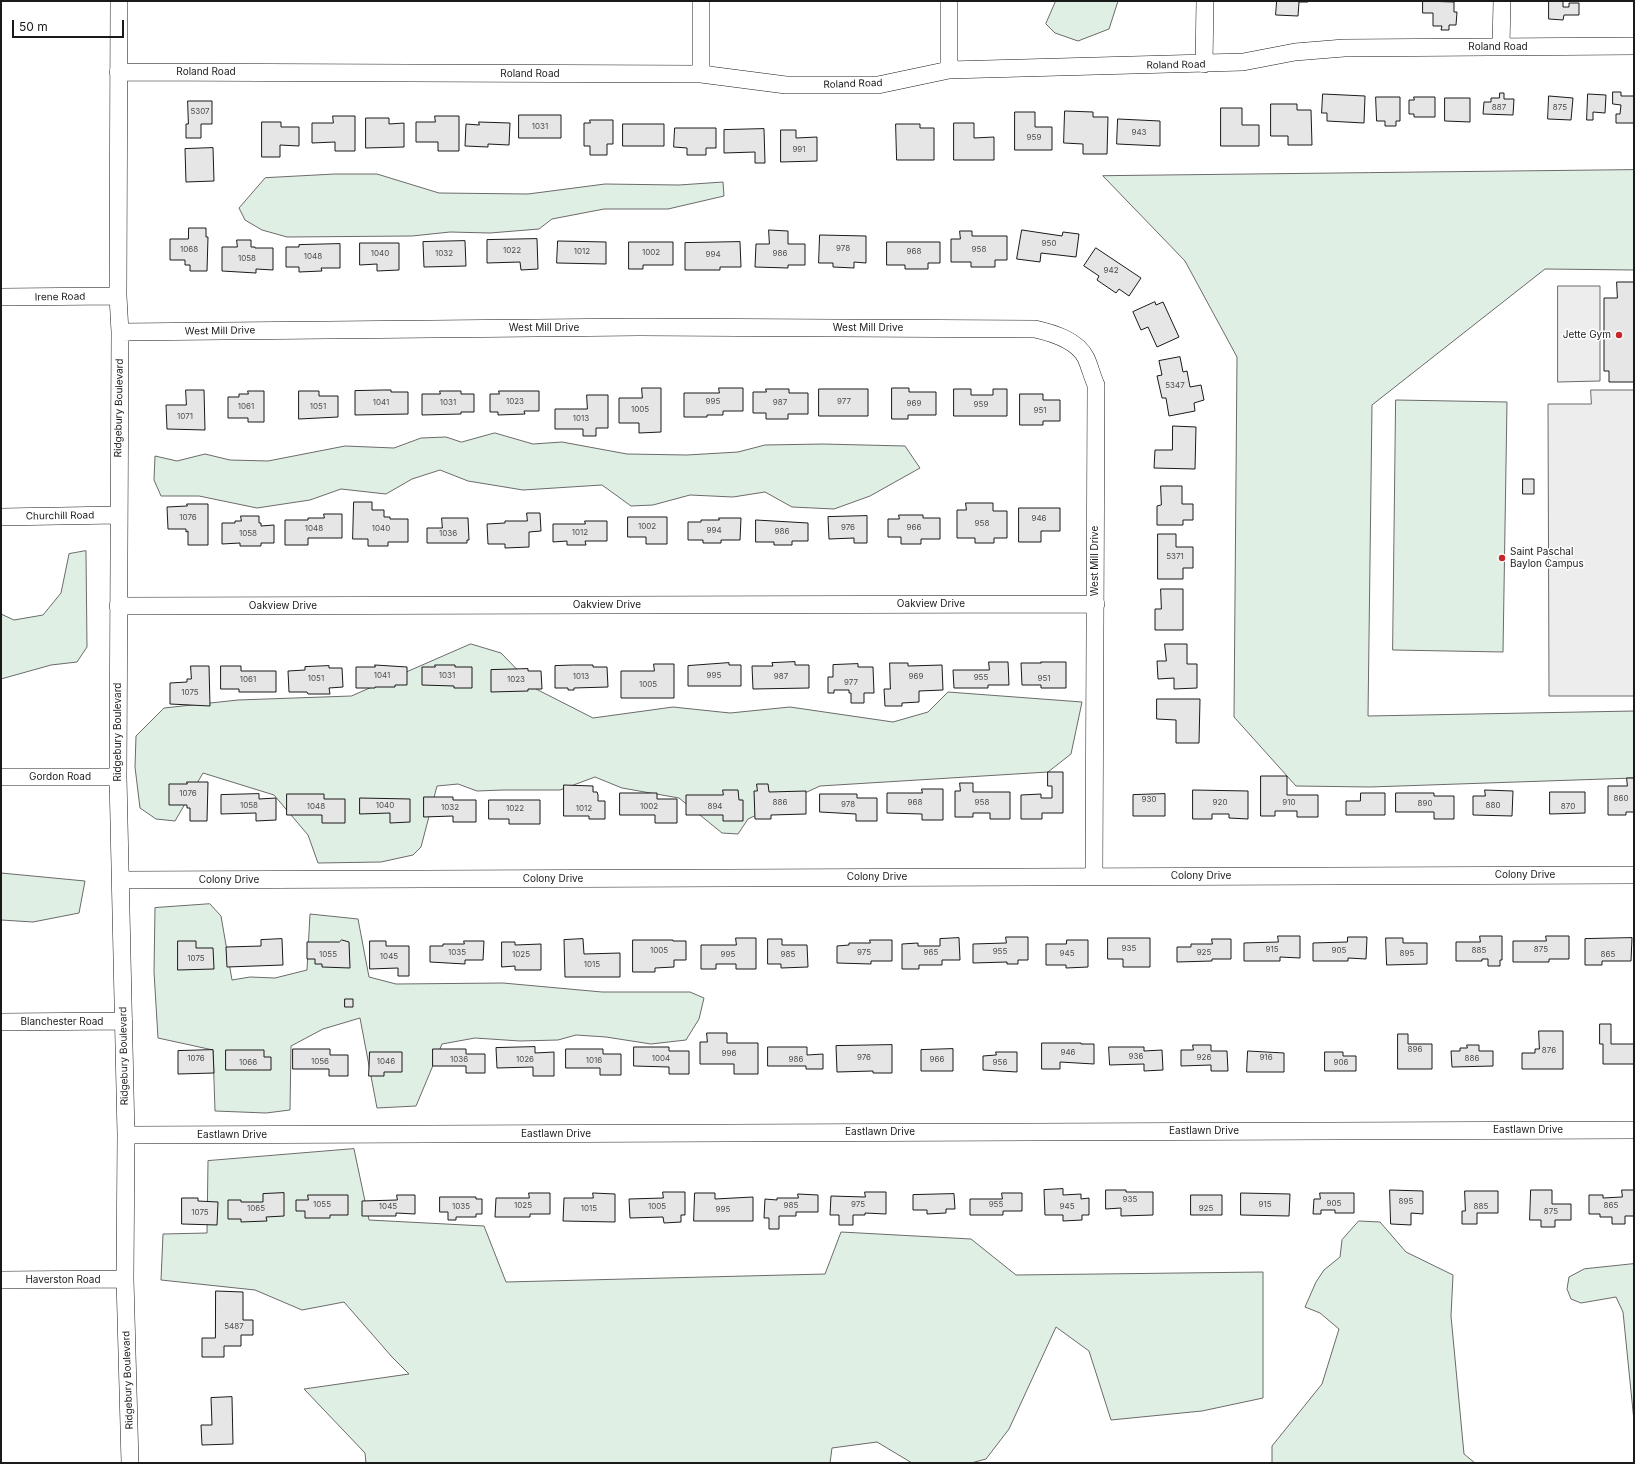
<!DOCTYPE html>
<style>
body{margin:0}
#map{position:relative;width:1635px;height:1464px;overflow:hidden;background:#fff;font-family:Inter,sans-serif}
canvas{display:block}
.frame{position:absolute;inset:0;border:2px solid #1a1a1a;pointer-events:none}
.scale{position:absolute;left:12px;top:20px;width:112px;height:18px;box-sizing:border-box;border:2px solid #1a1a1a;border-top:0;padding-left:5px;font-size:12px;line-height:14px;white-space:nowrap;color:#1a1a1a;-webkit-text-stroke:3px #fff;paint-order:stroke}
</style>
<div id="map">
<canvas width="1635" height="1464"></canvas>
<div class="frame"></div>
<div class="scale">50 m</div>
</div>
<script>
const ctx = document.querySelector('canvas').getContext('2d');
ctx.lineJoin = 'round';
function fill(path, color) { ctx.fillStyle = color; ctx.fill(path, 'evenodd'); }
function stroke(path, color, width, dash) { ctx.strokeStyle = color; ctx.lineWidth = width; ctx.lineCap = dash ? 'butt' : 'round'; ctx.setLineDash(dash || []); ctx.stroke(path); }
function label(font, color, halo, rows, align = 'center') {
  ctx.font = font + ' Inter,sans-serif'; ctx.lineWidth = 3; ctx.setLineDash([]); ctx.textBaseline = 'middle'; ctx.strokeStyle = halo; ctx.fillStyle = color; for (const [text, x, y, turn = 0] of rows) {
    ctx.save(); ctx.translate(x, y); ctx.rotate((+turn || 0) * Math.PI / 180); ctx.textAlign = isNaN(turn) ? turn : align; if (halo) ctx.strokeText(text, 0, 0); ctx.fillText(text, 0, 0); ctx.restore();
  }
}
const green = new Path2D(`
 M1056,1H1118L1109,29L1078,41L1055,33L1046,24Z
 M1634,170V270L1545,269L1372,405L1368,716L1634,711V778L1370,787L1296,786L1234,717L1237,357L1185,261L1103,176Z
 M335,174H377L439,193L528,194L605,184L679,185L723,182L724,196L668,209H604L552,219L539,229L490,233L450,232L412,236L287,237L262,230L245,220L239,208L265,178Z
 M1396,400L1507,402L1503,652L1393,650Z
 M495,433L533,444L562,442L627,454L687,455L738,452L765,445L823,444L905,446L920,468L870,496L834,509L792,507L765,492L733,497L690,495L653,505L631,506L602,485L523,490L468,481L440,470L412,479L386,494L341,489L310,500L257,508L199,496H161L154,480L155,456L177,461L205,454L230,460L268,461L345,446L394,448L421,438L446,437L461,442Z
 M86,551L87,647L77,662L51,665L1,679V614L14,620L43,615L61,593L69,554Z
 M471,644L501,653L536,689L593,718L673,707L730,713L790,707L893,722L928,712L948,692L1082,702L1071,754L1048,772L820,786L748,819L738,834L722,833L679,798L622,788L595,777L560,790H504L477,791L458,784L437,786L421,847L413,855L381,862L318,863L308,835L274,795L203,773L175,821L156,819L140,808L135,767L136,736L164,708L238,700L351,696Z
 M1,873L85,881L79,913L33,922L1,920Z
 M210,904L221,916L232,980L250,977L275,978L307,970L310,914L358,919L369,977L396,984L503,983L602,992H690L704,998L699,1019L686,1040L651,1044L606,1037L576,1035L558,1040L520,1041L475,1038L442,1044L416,1106L377,1108L360,1018L323,1029L291,1046L290,1110L266,1113L215,1111L213,1050L158,1038L154,972L155,908Z
 M354,1149L369,1220L484,1226L506,1282L825,1274L841,1232L971,1239L1016,1275L1263,1272V1398L1202,1411L1111,1420L1089,1351L1056,1327L1009,1429L986,1459L971,1463H912L877,1442L832,1448L830,1463H366L365,1453L304,1389L409,1374L392,1357L344,1302L302,1310L255,1290L161,1280L163,1234L207,1233L208,1161Z
 M1359,1221L1380,1222L1406,1252L1453,1275L1451,1316L1464,1454L1475,1463H1272V1446L1322,1384L1339,1329L1320,1313L1305,1307L1316,1282L1324,1270L1340,1257L1342,1240Z
 M1634,1264V1421L1623,1312L1616,1297L1581,1303L1571,1299L1567,1289L1569,1277L1584,1269Z`);
const parking = new Path2D(`
 M1558,286H1600V381L1558,382Z
 M1591,390H1634V696H1549L1548,404H1591Z`);
const building = new Path2D(`
 M1277,1H1308V2H1299L1298,16L1276,15Z
 M1423,1L1454,2V12H1457L1456,25H1449V30H1441L1442,26H1433V13H1423Z
 M1549,1H1563V7H1569V3H1579V15H1564L1563,20L1549,19Z
 M1613,92H1621V96H1634V123H1616V114H1620L1621,105L1613,104Z
 M1500,93H1504V99H1514L1513,115L1483,114L1484,102H1491V98H1499Z
 M1323,94L1365,96L1364,123L1327,121V113H1322Z
 M1588,94L1606,95L1605,113L1593,112V120H1587Z
 M1549,96L1573,98L1571,120L1548,119Z
 M1376,97H1400V121H1396V126H1385V121H1377Z
 M1414,97H1435V117H1414V114H1409V100H1414Z
 M1445,98H1470V122L1445,121Z
 M188,101H212V124H201V138H186V124H188Z
 M1271,104H1297V110H1311L1312,145H1288V136H1271Z
 M1221,108H1242V125H1259V146H1221Z
 M1065,111L1093,112V117H1108L1107,154H1083V144L1064,143Z
 M1015,112H1035V127H1052V150H1015Z
 M519,115H561V138H519Z
 M333,116H355V151H335V142L312,143V123H333Z
 M435,116H459V151H438V142H416V122H435Z
 M366,118H389V124L404,123V147L366,148Z
 M1118,119L1160,121V146L1117,144Z
 M590,120H613V144H607V155H590V146H584V123H590Z
 M262,122H281V127H299V146L280,145V157H262Z
 M479,122L510,123L509,145L488,144V147L465,146L466,124L479,125Z
 M954,123H974V138L994,137V160H954Z
 M623,124H664V146H623Z
 M896,124H920V128H934V160H897Z
 M675,128H716V148H706V155H687V148L674,147Z
 M764,129L765,163H755V152L724,153V130Z
 M781,130H796V138L817,137V161L781,162Z
 M213,148L214,181L186,182L185,149Z
 M189,228H206V237H208L207,271H190V265H185V260H170V239H188Z
 M769,230L788,231V244H805V265H788V268L755,267L756,244H769Z
 M1022,230L1062,236L1063,232L1079,234L1076,257L1041,253L1040,262L1017,259Z
 M960,231H972V236H1007V260H995V267H971V262H951V239H960Z
 M820,235L866,236V263L854,262V268L833,267V263H819Z
 M537,239L538,269L521,270L520,262L487,263V240Z
 M237,240H251V247H255V248H273V270L256,269V273L222,271V247H237Z
 M465,241L466,266L424,267L423,242Z
 M558,241L606,242V264L557,263Z
 M629,242H673V265H643V269H629Z
 M740,242L741,267H720V270H685V243Z
 M887,242H940V263H928V269H905V265H887Z
 M360,243H399V270L377,271V264L360,265Z
 M340,244V268H321L322,271L299,272V267H286V247H299V245Z
 M1096,248L1141,278L1129,296L1119,289L1116,293L1097,280L1099,276L1084,266Z
 M1617,282H1634V382H1609V371H1604V298H1617Z
 M1155,302L1156,305L1163,302L1179,337L1157,347L1148,327L1141,330L1133,312Z
 M1180,357L1183,372L1187,371L1190,387L1201,385L1204,400L1194,403L1195,411L1169,416L1166,398H1162L1157,376L1162,375L1159,361Z
 M642,388H661V432L639,433V423H619V398H642Z
 M719,388H743V411H723V415H707V417H684V393H719Z
 M892,388H909V392H936V415H908V419H892Z
 M766,389H789V393H808V414H788V419H766V413H753V392H766Z
 M819,389H868V416H819Z
 M954,389H971V395H993V389H1007V416H954Z
 M186,390H204L205,430L167,429L166,405H186Z
 M383,390H391V392H408V414L355,415V391Z
 M248,391H264V422H248V418H228V397H239V394H248Z
 M299,391H319V396H338V417L299,419Z
 M440,391H461V394H474V412H461V414L422,415V394H440Z
 M499,391H539V411H524L525,414L498,415V412H490V394H499Z
 M1020,394H1043V400H1060V421H1043V425H1020Z
 M587,395H608V428H596V436H583V429H555V409H587Z
 M1173,426L1196,427L1195,469L1154,468L1155,450H1172Z
 M1523,479H1534V494H1523Z
 M1161,486H1182V504H1193V520H1183V525H1157V506L1161,505Z
 M354,502H372V510H384V517H390V519H408V542H388V546H368V539H353Z
 M966,503H993V511H1007V538H994V543H975V538H957V510H966Z
 M187,504H208V545H188V531L186,532V529H168L167,507L187,506Z
 M1019,508H1060V531H1041V542H1019Z
 M527,513H540L541,531L529,532V547L505,548V544H488L487,524L505,523V521H527Z
 M324,514H342V538H308V545H285V520H308V518H324Z
 M899,515H923V518H940V539H921V544H901V537H888V519H899Z
 M241,516H259V523H261V526L274,525V543H261V546H240V543L222,544V523H235V521H241Z
 M867,516V543H854V538L829,539L828,517Z
 M628,517H667V544H646V537H628Z
 M442,518H468L469,540H467V543H427V528H442Z
 M719,518H741L740,540H721V543H703V540H688V522H701V520H719Z
 M756,520L808,523V541H792V545H774V542H756Z
 M585,521H607V541H585L586,545H567V541L553,542V524H585Z
 M1158,534H1176V547H1193V568H1183V579H1158Z
 M1161,589H1183V630H1155V609H1161Z
 M1165,644H1187V664H1197V688L1174,689V678L1158,679L1157,661H1166Z
 M795,662V665H809V688L753,689L752,666H773L772,663Z
 M989,662H1008L1009,685H988V688H954L953,670H989Z
 M1041,662H1066V688H1041V685H1022L1021,663H1041Z
 M729,663V665H741V686H688V666Z
 M890,663H908V666L942,665L943,690L919,691V702L902,703V706H885L884,689H890Z
 M654,664H674V698H621V671H654Z
 M858,664V667H873L874,693H864V703H851V693H849V690H834V693H828V677H833V665Z
 M375,665L407,667V685H395V687H375V688H356V667H375Z
 M435,665H455V667H472V688H454V686L422,685V667H435Z
 M574,665H593V667H607L608,687L574,688V690H568V688H555V666Z
 M191,666H209L210,706L170,704V683L187,682V679H191Z
 M221,666H241V671H276V692H239V689H221Z
 M329,666V668H342L343,687L329,688L330,694H308L307,692H289L288,671L305,670V667Z
 M528,669V671H541L542,689H528V691L491,692V670Z
 M1157,699H1200L1199,743H1176V720L1157,719Z
 M1048,772H1063V813H1042V819H1021V795L1041,794V798H1052V786H1048Z
 M1261,776H1287V795H1318V817H1297V811H1275V816H1261Z
 M1627,778H1634V812H1626V815H1608V786H1627Z
 M187,782H208L207,821H190V808H187V805H169V784H187Z
 M960,783H973V792H1010V819H990V813H973V817H955V791H960Z
 M757,784H768L769,792L806,791V814L771,815V819H755L754,791H757Z
 M564,785L593,786V792H597L598,795V801H605V819H589V816H564Z
 M922,789H943V820H922V814L887,813V793H922Z
 M723,790H738L739,800H743V821H723V815H686V795H723Z
 M1193,790L1248,791V819L1229,818V814H1212V819H1193Z
 M1485,790L1513,791L1512,816L1473,815V796H1485Z
 M1550,792H1585V813L1550,814Z
 M620,793H657V799H677V823H655V815H620Z
 M1361,793H1385V815H1346V801H1360Z
 M1396,793H1434V796H1454V819H1434V812H1396Z
 M259,794V799L276,798V820L256,821V813L221,814V795Z
 M287,794H324V799H345V823H322V815H287Z
 M820,794H857V798H877V821H856V814L820,812Z
 M1165,794V816H1133V795Z
 M424,797H453V800H476V822H453V816L424,817Z
 M360,798L410,799V822L390,823V813L360,814Z
 M489,800H540V824H509V819H489Z
 M1278,936H1300V958L1280,957V961H1244V943L1278,942Z
 M1480,936H1502V960H1500V966H1488V959H1482V961H1456V942H1480Z
 M1546,936H1569V959H1549V962H1513V941H1546Z
 M1006,937H1028V960H1018V964H1007V962L973,963V944L1006,943Z
 M1348,937H1367L1366,959L1348,958V961H1313V943L1347,942Z
 M736,938H756V969H736V964H716V969H701V945H736Z
 M959,938L960,960H942V965H919V969H902V944L918,943V946H940V939Z
 M1108,938H1150V967H1123V959H1108Z
 M1386,938H1403V943H1427V964L1387,965Z
 M1632,938L1631,961H1602V965H1585V939Z
 M282,939L283,965L227,967L226,947L261,946V940Z
 M583,939L584,954L620,953V977H565L564,940Z
 M768,939H782V945H807L808,967L781,968V964H768Z
 M1212,939H1231V959H1212V961L1177,962V947H1191V944H1212Z
 M342,940L349,942L350,968L322,967V964H315V959H307V942H339Z
 M633,940H673V941H686V960H674V967L655,968V972H633Z
 M870,940H892V961H871V964L837,963V946L849,945V943H870Z
 M1067,940H1088V967L1066,968V965H1046V944H1066Z
 M178,941H196V948H213L214,969L178,970Z
 M370,941H386V946H409V976H398V968L370,969Z
 M464,941H484L483,960H465V964L430,962V946H443V944H464Z
 M502,942H515V945L541,944V970H515V966L502,967Z
 M345,999H353V1007H345Z
 M1600,1024H1611V1044H1634V1064H1603V1044H1600Z
 M1539,1031H1563V1069H1522V1053H1535V1049H1539Z
 M707,1033H727V1043H758V1074H734V1064H700V1042H707Z
 M1398,1034H1408V1044H1432V1069H1398Z
 M1042,1043H1081V1044H1094V1064L1060,1062V1069H1042Z
 M892,1045V1073H873V1071L837,1072L836,1046Z
 M1193,1045H1211V1051H1227L1228,1071H1211V1065L1181,1066V1050H1193Z
 M1467,1045H1479V1051H1493V1066L1452,1067L1451,1051H1460V1048H1467Z
 M535,1047V1053L554,1052V1076H533V1067L497,1068L496,1048Z
 M634,1047H669V1051H689V1074H669V1067L634,1066Z
 M768,1047H807V1055L823,1054V1069H806V1066H768Z
 M1109,1047H1144V1051L1162,1050L1163,1070L1144,1071V1064L1110,1065Z
 M293,1049H330V1055H348V1076H329V1069H293Z
 M433,1049H466V1054H485V1073H466V1066H433Z
 M566,1049H603V1054H621V1075H600V1068H566Z
 M953,1049V1071H921V1050Z
 M213,1050L214,1073L178,1074V1051Z
 M226,1050H264V1057H271V1070H226Z
 M1248,1051L1284,1053V1072H1247Z
 M370,1052H402V1072H384V1076H369Z
 M996,1052H1017V1072L983,1070V1056L996,1055Z
 M1325,1052H1343V1056H1356V1071H1325Z
 M1063,1189V1195L1081,1194V1199L1089,1198V1215H1082V1220L1063,1221V1215H1045L1044,1190Z
 M1106,1190H1126V1192H1153V1215L1121,1216V1208L1106,1209Z
 M1390,1190L1423,1191V1214L1411,1213V1225L1391,1224Z
 M1531,1190H1552V1204H1571V1220H1555V1227H1541V1220H1530Z
 M1622,1190H1634V1216H1625V1224H1612V1217H1600V1214H1589V1195H1603V1198L1622,1197Z
 M1465,1191H1498V1213H1477V1224H1462V1211H1465Z
 M663,1192H685V1215H681V1222L664,1223L663,1217L630,1218L629,1199L663,1198Z
 M865,1192H886V1214L865,1213V1215H853V1225H839V1215H830L831,1196L865,1197Z
 M284,1193V1216L266,1217L267,1221L241,1222V1219H228V1200H241V1202H263V1194Z
 M529,1193H550V1214H530V1217H495L496,1198H529Z
 M593,1193L615,1194V1222L563,1221L564,1198H593Z
 M695,1193H715V1199L753,1197V1221H694Z
 M1002,1193H1022V1211H1003V1215H970V1199H1002Z
 M1241,1193L1290,1194L1289,1216L1241,1215Z
 M1320,1193H1354V1213H1335V1210H1321V1214H1313L1314,1199H1320Z
 M798,1194L818,1195V1212H796V1216H779V1229H769V1218H764L765,1199L777,1200V1198H798Z
 M954,1194L955,1209H946V1213L927,1214V1210H913V1195Z
 M308,1195H348V1215H330V1218H305V1211H296V1200H308Z
 M397,1195H415V1214L396,1213V1216H362V1201L397,1200Z
 M1191,1195H1222V1215H1191Z
 M440,1197H476V1199H482V1214H476V1217H456V1220H448V1212H440Z
 M182,1198H198V1201L218,1202L217,1225L182,1224Z
 M216,1291L243,1292V1320H253V1335H241V1346H224V1357H202V1338H215Z
 M232,1397L233,1444L202,1445L201,1425H212L211,1398Z`);
const minor = new Path2D(`
 M119,1L118,296L120,332L118,777L126,1135L125,1279L130,1463
 M701,1V74
 M1501,46L1502,1
 M1204,64L1205,1
 M949,70V1
 M118,72L701,74L786,85H878L949,70L1243,62L1295,52L1344,48L1634,46
 M1,297L118,296
 M120,332L639,327L1035,329C1053,333 1077,340 1086,358C1090,367 1092,376 1096,385L1094,877
 M1,517L118,515
 M118,606L1096,604
 M1,777H118
 M121,880L1634,875
 M1,1022L124,1021
 M126,1135L1634,1130
 M1,1280L125,1279`);
const markers = [
 [1619,335,4,"#c62828"],
 [1502,558,4,"#c62828"]
];
const numberNames = [
 ["887",1499,108],
 ["875",1560,108],
 ["5307",200,112],
 ["1031",540,127],
 ["943",1139,133],
 ["959",1034,138],
 ["991",799,150],
 ["950",1049,244],
 ["978",843,249],
 ["1068",189,250],
 ["958",979,250],
 ["1022",512,251],
 ["1012",582,252],
 ["968",914,252],
 ["1002",651,253],
 ["1040",380,254],
 ["1032",444,254],
 ["986",780,254],
 ["994",713,255],
 ["1048",313,257],
 ["1058",247,259],
 ["942",1111,271],
 ["5347",1175,386],
 ["1023",515,402],
 ["995",713,402],
 ["977",844,402],
 ["1041",381,403],
 ["1031",448,403],
 ["987",780,403],
 ["969",914,404],
 ["959",981,405],
 ["1061",246,407],
 ["1051",318,407],
 ["1005",640,410],
 ["951",1040,411],
 ["1071",185,417],
 ["1013",581,419],
 ["1076",188,518],
 ["946",1039,519],
 ["958",982,524],
 ["1002",647,527],
 ["976",848,528],
 ["966",914,528],
 ["1048",314,529],
 ["1040",381,529],
 ["994",714,531],
 ["986",782,532],
 ["1012",580,533],
 ["1058",248,534],
 ["1036",448,534],
 ["5371",1175,557],
 ["1041",382,676],
 ["1031",447,676],
 ["995",714,676],
 ["1013",581,677],
 ["987",781,677],
 ["969",916,677],
 ["955",981,678],
 ["1051",316,679],
 ["951",1044,679],
 ["1061",248,680],
 ["1023",516,680],
 ["977",851,683],
 ["1005",648,685],
 ["1075",190,693],
 ["1076",188,794],
 ["860",1621,799],
 ["930",1149,800],
 ["886",780,803],
 ["968",915,803],
 ["958",982,803],
 ["920",1220,803],
 ["910",1289,803],
 ["890",1425,804],
 ["978",848,805],
 ["1058",249,806],
 ["1040",385,806],
 ["880",1493,806],
 ["1048",316,807],
 ["1002",649,807],
 ["894",715,807],
 ["870",1568,807],
 ["1032",450,808],
 ["1022",515,809],
 ["1012",584,809],
 ["935",1129,949],
 ["915",1272,950],
 ["875",1541,950],
 ["1005",659,951],
 ["905",1339,951],
 ["885",1479,951],
 ["955",1000,952],
 ["1035",457,953],
 ["975",864,953],
 ["965",931,953],
 ["925",1204,953],
 ["945",1067,954],
 ["895",1407,954],
 ["1055",328,955],
 ["1025",521,955],
 ["995",728,955],
 ["985",788,955],
 ["865",1608,955],
 ["1045",389,957],
 ["1075",196,959],
 ["1015",592,965],
 ["896",1415,1050],
 ["876",1549,1051],
 ["946",1068,1053],
 ["996",729,1054],
 ["936",1136,1057],
 ["976",864,1058],
 ["926",1204,1058],
 ["916",1266,1058],
 ["1076",196,1059],
 ["1004",661,1059],
 ["886",1472,1059],
 ["1036",459,1060],
 ["1026",525,1060],
 ["986",796,1060],
 ["966",937,1060],
 ["1016",594,1061],
 ["1056",320,1062],
 ["1046",386,1062],
 ["1066",248,1063],
 ["956",1000,1063],
 ["906",1341,1063],
 ["935",1130,1200],
 ["895",1406,1202],
 ["905",1334,1204],
 ["1055",322,1205],
 ["975",858,1205],
 ["955",996,1205],
 ["915",1265,1205],
 ["1025",523,1206],
 ["985",791,1206],
 ["865",1611,1206],
 ["1045",388,1207],
 ["1035",461,1207],
 ["1005",657,1207],
 ["945",1067,1207],
 ["885",1481,1207],
 ["1065",256,1209],
 ["1015",589,1209],
 ["925",1206,1209],
 ["995",723,1210],
 ["875",1551,1212],
 ["1075",200,1213],
 ["5487",234,1327]
];
const streetNames = [
 ["Roland Road",1498,47],
 ["Roland Road",1176,65,-1],
 ["Roland Road",206,72],
 ["Roland Road",530,74],
 ["Roland Road",853,84,-2],
 ["Irene Road",60,297,-1],
 ["West Mill Drive",544,328],
 ["West Mill Drive",868,328],
 ["West Mill Drive",220,331,-1],
 ["Ridgebury Boulevard",119,408,-89],
 ["Churchill Road",60,516,-1],
 ["West Mill Drive",1095,561,-90],
 ["Oakview Drive",931,604],
 ["Oakview Drive",607,605],
 ["Oakview Drive",283,606],
 ["Ridgebury Boulevard",118,732,-90],
 ["Gordon Road",60,777],
 ["Colony Drive",1525,875],
 ["Colony Drive",1201,876],
 ["Colony Drive",877,877],
 ["Colony Drive",553,879],
 ["Colony Drive",229,880],
 ["Blanchester Road",62,1022],
 ["Ridgebury Boulevard",124,1056,-91],
 ["Eastlawn Drive",1528,1130],
 ["Eastlawn Drive",1204,1131],
 ["Eastlawn Drive",880,1132],
 ["Eastlawn Drive",556,1134],
 ["Eastlawn Drive",232,1135],
 ["Haverston Road",63,1280],
 ["Ridgebury Boulevard",128,1380,-92]
];
const poiNames = [
 ["Jette Gym",1611,335],
 ["Saint Paschal",1510,552,"left"],
 ["Baylon Campus",1510,564,"left"]
];
fill(green, '#e0efe3');
stroke(green, '#6a6a6a', 1);
fill(parking, '#ededed');
stroke(parking, '#6a6a6a', 1);
fill(building, '#e6e6e6');
stroke(building, '#1a1a1a', 1);
stroke(minor, '#1a1a1a', 18);
stroke(minor, '#fff', 17);
for (const [x, y, r, color] of markers) { const dot = new Path2D(); dot.arc(x, y, r, 0, 2 * Math.PI); ctx.fillStyle = color; ctx.fill(dot); stroke(dot, '#fff', 1.5); }
label('8px', '#4d4d4d', null, numberNames);
label('10px', '#1a1a1a', '#fff', streetNames);
label('10px', '#1a1a1a', '#fff', poiNames, 'right');
</script>
